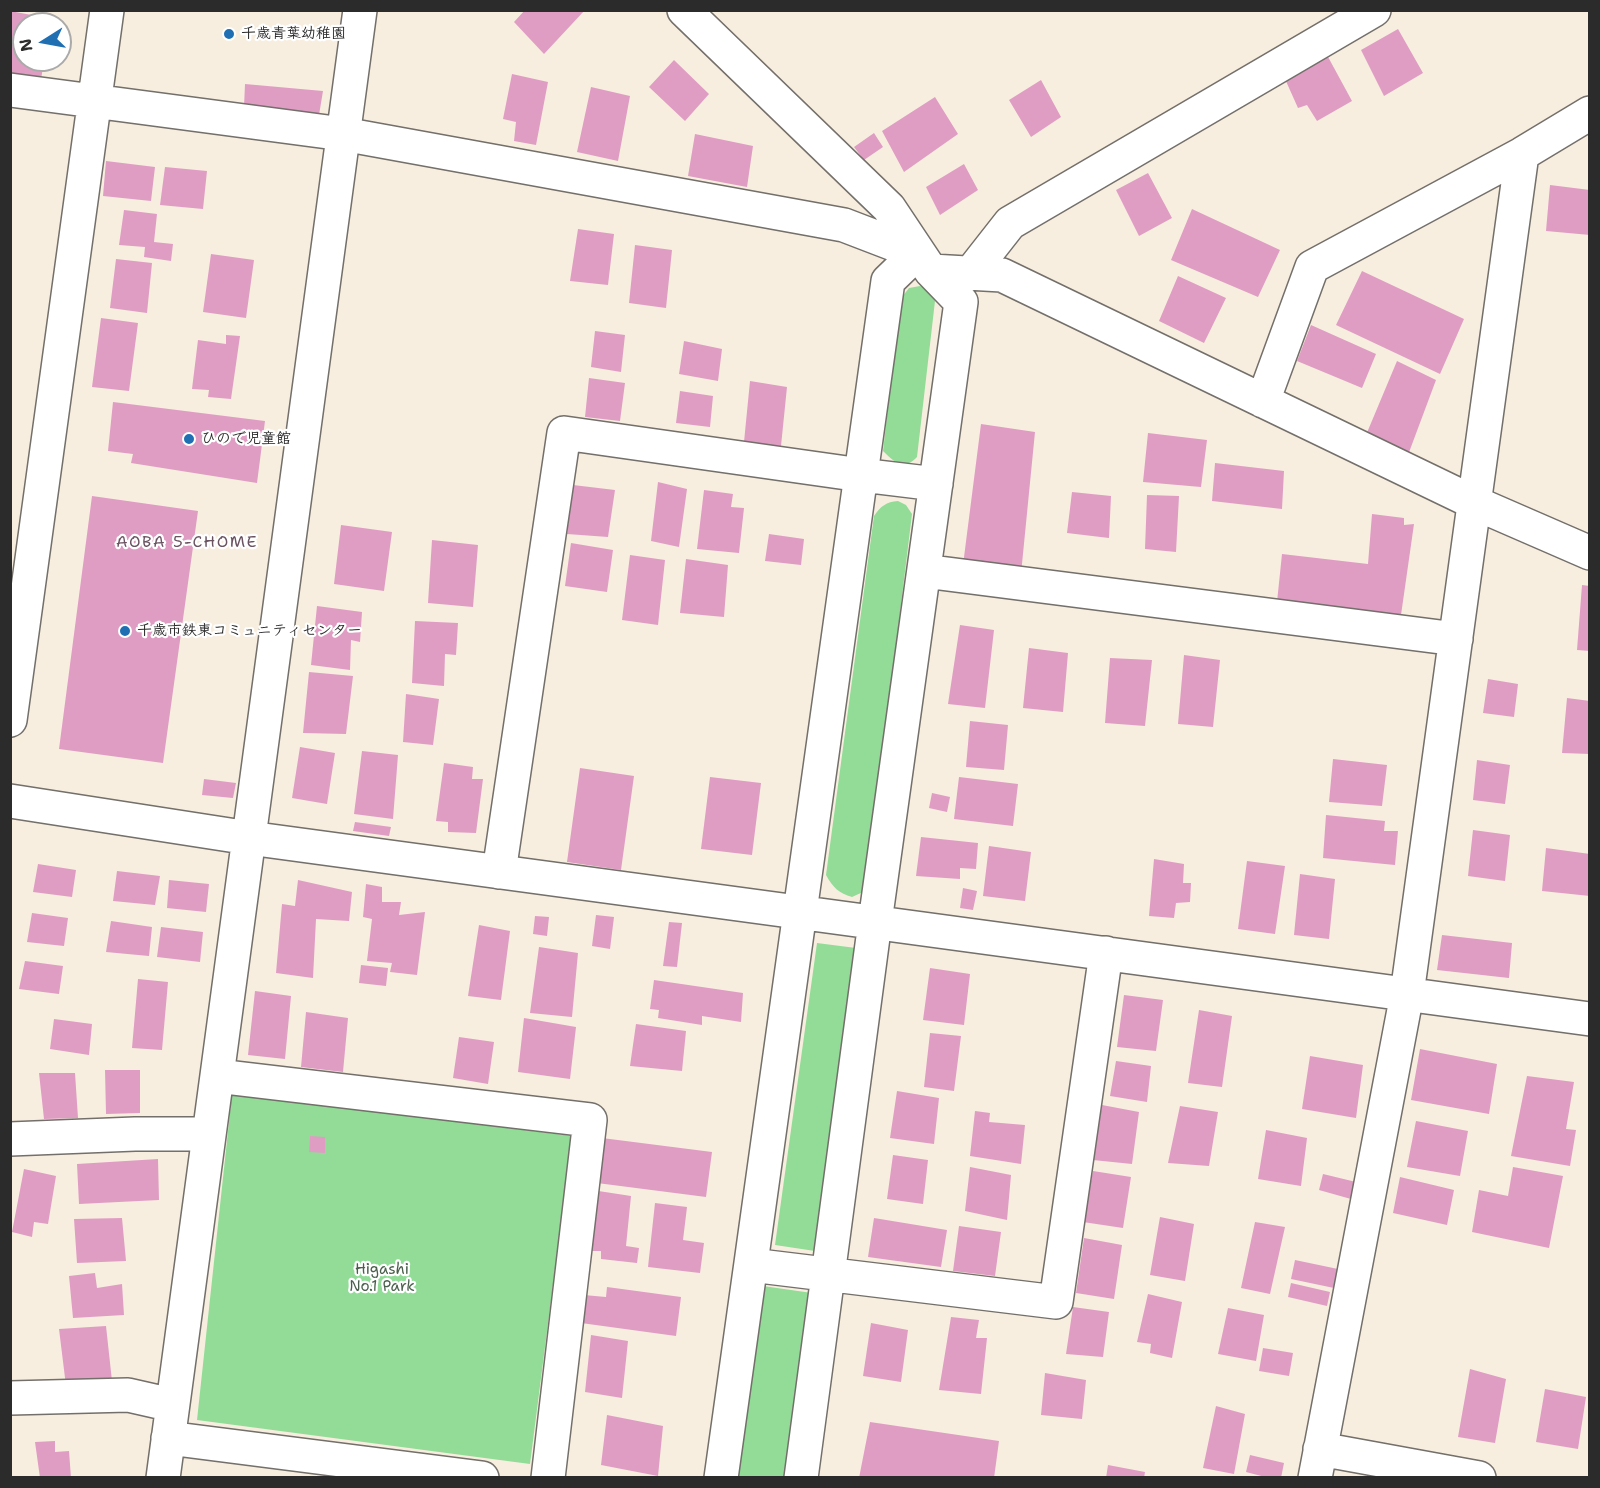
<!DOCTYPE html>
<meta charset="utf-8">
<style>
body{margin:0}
#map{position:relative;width:1600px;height:1488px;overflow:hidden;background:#f8eedf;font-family:"Shantell Sans",sans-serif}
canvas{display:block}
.frame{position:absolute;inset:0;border:12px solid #2b2b2b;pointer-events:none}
.north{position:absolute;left:12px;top:12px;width:60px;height:60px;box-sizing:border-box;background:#fff;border:2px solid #aaa;border-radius:50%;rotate:259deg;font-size:16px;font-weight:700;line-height:24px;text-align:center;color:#2b2b2b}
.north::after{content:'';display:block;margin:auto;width:21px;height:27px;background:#1f6fb2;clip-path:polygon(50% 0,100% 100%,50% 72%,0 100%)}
</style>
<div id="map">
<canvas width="1600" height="1488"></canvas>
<div class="frame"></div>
<div class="north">N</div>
</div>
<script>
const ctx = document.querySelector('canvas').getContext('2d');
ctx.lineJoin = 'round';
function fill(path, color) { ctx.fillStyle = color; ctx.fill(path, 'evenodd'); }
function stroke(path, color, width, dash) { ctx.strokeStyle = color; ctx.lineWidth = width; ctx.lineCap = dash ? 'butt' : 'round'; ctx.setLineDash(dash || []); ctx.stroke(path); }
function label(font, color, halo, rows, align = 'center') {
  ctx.font = font + ' "Shantell Sans","Klee One",sans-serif'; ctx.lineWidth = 4.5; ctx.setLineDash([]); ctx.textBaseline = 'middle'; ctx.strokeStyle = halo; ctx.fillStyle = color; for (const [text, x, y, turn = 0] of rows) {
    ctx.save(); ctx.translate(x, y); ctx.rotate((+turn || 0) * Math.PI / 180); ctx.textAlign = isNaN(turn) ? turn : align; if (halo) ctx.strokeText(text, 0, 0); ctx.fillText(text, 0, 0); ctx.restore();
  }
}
const green = new Path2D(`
 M920,286L928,289L935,301L917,457C904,471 894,462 883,451L900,304L902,297L909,288Z
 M898,501L906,505L912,514L867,884L863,892L852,897C839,893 833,888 826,875L874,516C881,506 886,502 898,501Z
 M817,943L856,948L815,1251L775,1245Z
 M232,1094L572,1136L530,1464L197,1420Z
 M763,1286L812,1293L788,1477L738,1478Z`);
const building = new Path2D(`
 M525,10H585L544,54L514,22Z
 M10,11L48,18V24H24V60H44L41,80L10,76Z
 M1398,29L1423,73L1384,96L1361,50Z
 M1327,55L1352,101L1317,121L1307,105L1298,108L1285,79Z
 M674,60L709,94L685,121L649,87Z
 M512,74L548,82L536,145L514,141L516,122L503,119Z
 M1041,80L1061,117L1031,137L1009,100Z
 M245,84L323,91L319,115L244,107Z
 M591,87L630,96L618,161L577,152Z
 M935,97L958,134L904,172L882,131Z
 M874,133L883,147L864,160L854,147Z
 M695,134L753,146L747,187L688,176Z
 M106,161L155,167L151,201L103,196Z
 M964,164L978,190L940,215L926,187Z
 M165,167L207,171L203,209L160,205Z
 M1148,173L1172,218L1139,236L1116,190Z
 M1550,185L1590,190V235L1546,231Z
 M1192,209L1280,250L1258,297L1171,260Z
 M124,210L157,214L154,242L173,244L171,261L144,257L145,247L119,245Z
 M578,229L614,234L608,285L570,281Z
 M635,245L672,250L666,308L629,303Z
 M211,254L254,260L246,318L203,312Z
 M116,259L152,263L147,313L110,308Z
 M1362,271L1464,319L1440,374L1336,325Z
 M1178,276L1226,298L1204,343L1159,321Z
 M101,318L138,323L129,391L92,387Z
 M1311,325L1376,354L1362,388L1297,361Z
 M595,331L625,335L621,372L591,367Z
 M226,335L240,336L231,399L208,397L209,390L192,389L198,340L226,344Z
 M684,341L722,349L718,381L679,374Z
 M1397,361L1436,380L1408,455L1366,435Z
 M589,378L625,383L620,421L585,417Z
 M750,381L787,387L781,446L744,442Z
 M680,391L713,396L710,427L676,423Z
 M113,402L265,421L257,483L131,463L133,454L108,451Z
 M981,424L1035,432L1021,574L963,565Z
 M1148,433L1207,440L1201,487L1143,482Z
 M1215,463L1284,471L1282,509L1212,501Z
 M658,482L687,489L679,547L651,541Z
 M573,485L615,490L608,537L567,534Z
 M704,490L733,494L731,507L744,508L739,553L697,549Z
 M1072,492L1111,496L1109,538L1067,533Z
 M1147,495L1179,496L1176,552L1145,549Z
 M92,496L198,511L163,763L59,749Z
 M1372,514L1404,518V525L1414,524L1401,615L1277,602L1282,554L1368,564Z
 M341,525L392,532L384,591L334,584Z
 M769,534L804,539L801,565L765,561Z
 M432,540L478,545L473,607L428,603Z
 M571,543L613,550L607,592L565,586Z
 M630,555L665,560L658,625L622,620Z
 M686,559L728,565L724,617L680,613Z
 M1582,585L1590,586V651L1577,650Z
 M317,606L362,612L360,642L351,640L350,670L311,665Z
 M415,621L458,623L456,655L445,654L444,686L412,683Z
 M960,625L994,630L985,708L948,704Z
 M1029,648L1068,653L1063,712L1023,708Z
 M1184,655L1220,660L1213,727L1178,724Z
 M1110,658L1152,660L1145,726L1105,723Z
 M309,672L353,676L346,734L303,733Z
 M1488,679L1518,684L1514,717L1483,713Z
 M406,694L439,699L433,745L403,742Z
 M1567,698L1590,701V754L1562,753Z
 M970,721L1008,725L1004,770L966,767Z
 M300,747L335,753L327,804L292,798Z
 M362,751L398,755L393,819L354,814Z
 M1333,759L1387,765L1382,806L1329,802Z
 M1477,760L1510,765L1505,804L1473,800Z
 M444,763L473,767L472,779H483L476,833L448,832V822L436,821Z
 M580,768L634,776L621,870L567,862Z
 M710,777L761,783L752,855L701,849Z
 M959,777L1018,784L1013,826L954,819Z
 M204,779L236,783L233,798L202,795Z
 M932,793L950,797L947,812L929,808Z
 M1326,815L1385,821L1384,831H1398L1395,865L1323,858Z
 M355,822L391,827L389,836L353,831Z
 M1473,830L1510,835L1505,881L1468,876Z
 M921,837L978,843L976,869L960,868V879L916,876Z
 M989,846L1031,852L1025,901L983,896Z
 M1546,848L1590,854V896L1542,891Z
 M1154,859L1184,864L1183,883H1191L1190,902L1176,903L1174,918L1149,916Z
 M1247,861L1285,866L1275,934L1238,929Z
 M38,864L76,870L72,897L33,892Z
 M117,871L160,876L155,905L113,901Z
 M1300,874L1335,879L1329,939L1294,935Z
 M169,880L209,884L206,912L167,908Z
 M298,880L352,892L349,921L316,919L313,978L276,973L282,904L295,906Z
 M366,884L382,887V902H401L399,915L425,912L417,975L390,972L392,963L367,961L372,919L363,917Z
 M963,888L977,891L973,910L960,908Z
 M32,913L68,918L64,946L27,942Z
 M596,915L614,917L610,949L592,946Z
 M535,916L549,917L547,936L533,934Z
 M111,921L152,927L149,956L106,952Z
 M669,922L682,923L677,967L663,966Z
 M479,925L510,931L501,1000L468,996Z
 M161,927L203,932L200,962L157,957Z
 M1442,935L1512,943L1509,978L1437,970Z
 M539,947L578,953L572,1017L530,1013Z
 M25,961L63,966L59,994L19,989Z
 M361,965L388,968L386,986L359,983Z
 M930,968L970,974L964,1025L923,1020Z
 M138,979L168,982L162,1050L132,1048Z
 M654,980L743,993L741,1022L702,1016V1025L658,1018L659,1010L650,1009Z
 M255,991L291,996L285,1059L248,1055Z
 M1124,995L1163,1000L1156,1051L1117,1047Z
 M1199,1010L1232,1016L1222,1087L1188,1083Z
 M306,1012L348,1018L343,1072L301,1067Z
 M524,1018L576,1027L570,1079L518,1072Z
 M54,1019L92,1024L89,1055L50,1049Z
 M636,1024L686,1031L682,1071L630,1066Z
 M930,1033L961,1036L954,1091L924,1087Z
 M459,1037L494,1042L488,1084L453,1078Z
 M1420,1049L1497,1064L1489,1114L1411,1100Z
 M1310,1056L1363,1065L1356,1118L1302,1109Z
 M1116,1061L1151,1066L1147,1102L1110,1096Z
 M105,1070H140V1113L106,1114Z
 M39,1073H75L78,1118L44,1119Z
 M1527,1076L1574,1082L1566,1129L1576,1130L1570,1166L1511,1156Z
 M897,1091L939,1098L934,1144L890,1138Z
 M1102,1105L1139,1112L1132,1164L1093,1160Z
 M1180,1106L1218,1112L1209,1166L1168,1163Z
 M975,1111L990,1113L989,1122L1025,1125L1021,1164L970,1156Z
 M1416,1121L1468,1131L1460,1176L1407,1167Z
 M1266,1130L1307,1138L1301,1186L1258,1179Z
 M310,1136L325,1137V1153L309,1152Z
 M602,1138L712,1152L706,1197L597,1183Z
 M893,1155L928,1160L923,1204L887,1199Z
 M158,1159L159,1200L79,1204L77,1164Z
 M970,1167L1011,1175L1007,1220L965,1211Z
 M1513,1167L1563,1176L1549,1248L1472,1232L1479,1190L1508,1196Z
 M24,1169L56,1176L48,1224L34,1222L32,1237L12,1232Z
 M1093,1171L1131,1177L1123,1228L1083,1222Z
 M1323,1174L1356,1182L1351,1199L1319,1190Z
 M1400,1177L1454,1190L1447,1225L1393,1213Z
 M592,1190L631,1196L626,1246L639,1248L637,1263L601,1259V1251H587Z
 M655,1203L687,1207L683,1240L704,1243L700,1273L648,1267Z
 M1160,1217L1194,1224L1185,1281L1150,1275Z
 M122,1218L126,1261L77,1263L74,1219Z
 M874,1218L947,1230L941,1267L868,1257Z
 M1255,1222L1285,1227L1270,1294L1241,1288Z
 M959,1226L1001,1232L995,1276L953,1271Z
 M1084,1238L1122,1245L1114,1299L1076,1293Z
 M1295,1260L1338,1269L1334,1288L1291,1279Z
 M95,1273L97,1288L122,1284L124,1315L73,1318L69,1276Z
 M1291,1283L1330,1292L1327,1306L1288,1297Z
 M607,1287L681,1297L676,1336L581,1323L584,1295L606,1297Z
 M1148,1294L1182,1302L1172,1358L1150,1353L1151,1344L1137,1342Z
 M1073,1307L1109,1312L1103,1357L1066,1354Z
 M1228,1308L1264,1315L1256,1361L1218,1354Z
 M951,1317L979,1320L976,1338H987L981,1394L939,1390Z
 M871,1323L908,1330L901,1382L863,1376Z
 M106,1326L112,1381L66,1386L59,1329Z
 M591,1335L628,1341L622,1398L585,1392Z
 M1263,1348L1293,1353L1289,1376L1259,1371Z
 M1470,1369L1506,1379L1495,1443L1458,1437Z
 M1045,1373L1086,1380L1082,1419L1041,1415Z
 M1545,1389L1586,1397L1578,1449L1536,1442Z
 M1216,1406L1245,1414L1234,1474L1203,1468Z
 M607,1415L663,1426L658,1476L601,1465Z
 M870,1422L999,1441L994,1478H859Z
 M55,1441V1452L69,1451L71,1478H40L35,1442Z
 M1250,1455L1284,1463L1281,1478H1269L1246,1472Z
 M1108,1465L1145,1472L1144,1478H1106Z`);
const minor = new Path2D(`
 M684,10L889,208L931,271L961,302L875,922L801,1478
 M10,90L343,134L844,225L917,253
 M931,271L1002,275L1475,503L1590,553
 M970,274L1010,223L1374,10
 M1263,401L1312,267L1522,154L1590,113
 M924,571L1456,639
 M10,720L107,10
 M10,801L249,838L1590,1019
 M499,872L564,433L861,475L936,484
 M217,1076L590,1120L548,1478
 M10,1139L135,1134H209
 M751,1265L1056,1302L1106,953
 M10,1398L128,1395L172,1405
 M168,1438L482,1478
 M1320,1449L1479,1478
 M163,1478L360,10
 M721,1478L888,281L917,253
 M1315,1478L1407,994L1522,154`);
const markers = [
 [229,34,6,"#1f6fb2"],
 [189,439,6,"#1f6fb2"],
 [125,631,6,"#1f6fb2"]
];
const poiNames = [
 ["千歳青葉幼稚園",241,34],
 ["ひので児童館",201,439],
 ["千歳市鉄東コミュニティセンター",137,631]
];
const parkNames = [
 ["Higashi",382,1270],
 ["No.1 Park",382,1287]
];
const neighbourhoodNames = [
 ["AOBA 5-CHOME",187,543]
];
fill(green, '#92dc98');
fill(building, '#df9dc4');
stroke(minor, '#736f6a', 36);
stroke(minor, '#fff', 33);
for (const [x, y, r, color] of markers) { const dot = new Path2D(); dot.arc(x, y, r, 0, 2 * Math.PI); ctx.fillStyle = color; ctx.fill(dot); stroke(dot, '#fff', 2); }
label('bold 15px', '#2b2b2b', '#fff', poiNames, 'left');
label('15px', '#4a604c', '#fff', parkNames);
ctx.letterSpacing = '1.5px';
label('16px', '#6a5361', '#fff', neighbourhoodNames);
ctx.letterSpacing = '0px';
</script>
